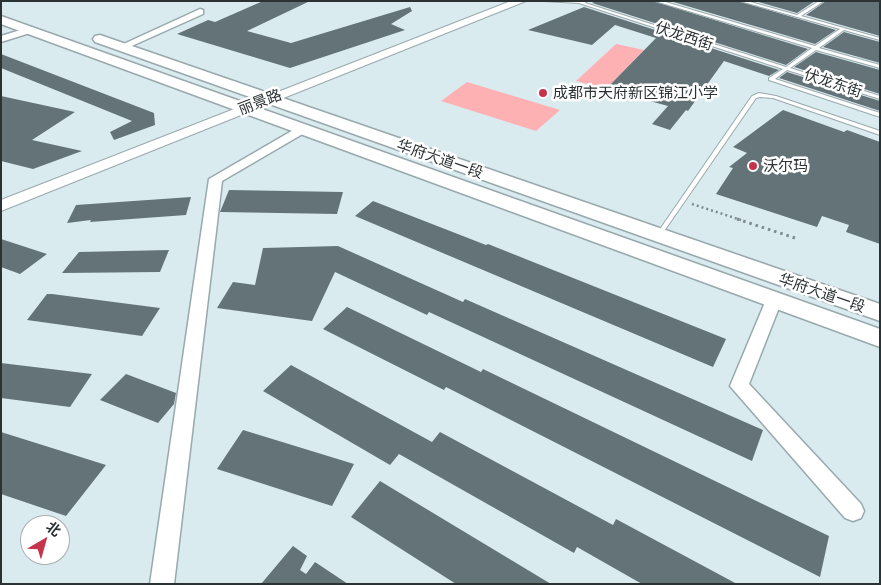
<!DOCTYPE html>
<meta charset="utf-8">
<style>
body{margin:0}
#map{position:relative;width:881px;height:585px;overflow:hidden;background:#daebf0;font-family:Barlow,"Noto Sans SC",sans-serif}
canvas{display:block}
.frame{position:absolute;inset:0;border:2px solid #2b3234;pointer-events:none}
.north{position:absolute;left:20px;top:515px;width:50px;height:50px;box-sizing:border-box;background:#fff;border:1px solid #aaadae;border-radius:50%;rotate:38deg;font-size:14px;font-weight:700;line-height:20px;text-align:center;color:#2b3234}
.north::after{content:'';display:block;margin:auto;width:18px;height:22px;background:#c5344a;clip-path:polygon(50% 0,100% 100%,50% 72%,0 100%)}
</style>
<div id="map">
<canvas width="881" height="585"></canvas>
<div class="frame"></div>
<div class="north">北</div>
</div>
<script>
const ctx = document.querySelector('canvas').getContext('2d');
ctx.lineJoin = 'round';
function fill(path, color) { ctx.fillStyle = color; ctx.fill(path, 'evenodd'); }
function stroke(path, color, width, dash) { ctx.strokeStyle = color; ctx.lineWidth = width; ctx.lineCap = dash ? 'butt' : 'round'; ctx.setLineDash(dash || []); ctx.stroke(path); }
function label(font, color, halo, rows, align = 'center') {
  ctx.font = font + ' Barlow,"Noto Sans SC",sans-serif'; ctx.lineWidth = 5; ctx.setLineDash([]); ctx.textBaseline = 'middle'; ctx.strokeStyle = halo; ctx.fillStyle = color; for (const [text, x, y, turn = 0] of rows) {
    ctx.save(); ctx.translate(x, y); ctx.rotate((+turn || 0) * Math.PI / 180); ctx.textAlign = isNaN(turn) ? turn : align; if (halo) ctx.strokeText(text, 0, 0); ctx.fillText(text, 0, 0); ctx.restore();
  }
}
const green = new Path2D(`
 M616,44L644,50L606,89L576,81Z
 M467,82L560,110L536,131L441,101Z`);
const building = new Path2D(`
 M263,1H310L247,31L291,43L410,7L412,11L391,24L405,30L290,68L177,34L208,20L215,22Z
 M596,1H653L808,49L786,65L592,3Z
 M670,1H738L836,30L815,44Z
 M755,1H815L797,13Z
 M826,1H880V36L806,15Z
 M584,7L779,70L769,76L724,61L688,111L686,110L670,130L652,124L668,106L606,89L656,38L615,25L592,45L528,30Z
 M844,32L880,42V63L823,47Z
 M816,52L880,70V94L794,67Z
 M1,54L154,113L155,125L114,140L110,132L132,121L1,68Z
 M787,72L880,101V111L779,78Z
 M1,96L75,112L32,140L82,151L33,169L1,161Z
 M783,110L844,132L847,130L880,142V244L846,232L849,225L822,216L817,227L716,194L733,168L729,167L747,153L733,147Z
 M229,190L343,192L337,214L220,212Z
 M191,197L186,215L90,222L91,220L67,223L76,205Z
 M373,201L486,245L488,244L726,339L713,367L355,216Z
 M1,239L47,254L20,274L1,267Z
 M338,246L463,302L465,299L763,430L752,461L429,312L427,315L335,272L312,321L217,308L233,282L255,285L263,248Z
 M169,250L160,272L62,273L79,252Z
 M47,294H52L160,308L142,336L27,320Z
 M347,307L481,372L483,369L829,536L820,577L446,387L444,390L323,329Z
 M1,363L92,374L70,407L1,398Z
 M291,365L432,442L440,432L613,525L616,519L737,584H642L577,547L574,553L399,454L390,465L263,391Z
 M126,374L176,393L174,404L158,423L100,400Z
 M243,430L354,464L332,506L217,469Z
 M1,432L106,465L66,516L1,494Z
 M380,481L551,584H456L351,517Z
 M293,546L307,556L300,570L306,574L315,562L348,584H261Z`);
const pathFar1 = new Path2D(`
 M692,204L741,220`);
const path = new Path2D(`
 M737,219L795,238`);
const service = new Path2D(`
 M543,1H586L585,3L786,67L812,48L655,1H662L815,46L840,29L740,1H747L797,15L819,1H824L801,16L880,38V40L844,30L819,48L880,65V68L816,50L790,68L880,96V99L787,70L775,79L880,113V117L769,80V78L783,69L579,3Z
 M759,93L776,96L880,131V135L773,98L760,97L756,98L660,237H656L655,236L656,235L752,96Z`);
const minor = new Path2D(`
 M200,9L203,10V14L125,49L122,50L117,47Z
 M30,27L33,28V32L1,42V36Z
 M302,125L306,126L308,129L306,132L222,181L174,584H150L209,179Z
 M774,294L780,296L782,300L749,384L861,504L864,511L861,518L853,521L845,518L730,386L766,300L768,296Z`);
const tertiary = new Path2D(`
 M511,1H526L1,211V200Z`);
const secondary = new Path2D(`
 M1,16L880,329V347L1,24Z
 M100,35L880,304V321L95,42L93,39L95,36Z`);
const markers = [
 [543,93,5,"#c5344a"],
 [753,166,5,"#c5344a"]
];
const farStreetnames = [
 ["伏龙西街",684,36,18],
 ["伏龙东街",833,83,18],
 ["丽景路",260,102,-21],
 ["华府大道一段",440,159,19],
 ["华府大道一段",822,293,19]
];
const farPoinames = [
 ["成都市天府新区锦江小学",553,93],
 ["沃尔玛",763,166]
];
fill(green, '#feb1b3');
fill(building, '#647377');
stroke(service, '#98a9ad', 2);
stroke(minor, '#98a9ad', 3);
stroke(tertiary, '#98a9ad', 2);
stroke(secondary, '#98a9ad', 3);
stroke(pathFar1, '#7e8a8d', 2.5, [2, 3]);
stroke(path, '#7e8a8d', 3, [2.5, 4]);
fill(service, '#fff');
fill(minor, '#fff');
fill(tertiary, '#fff');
fill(secondary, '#fff');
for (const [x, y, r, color] of markers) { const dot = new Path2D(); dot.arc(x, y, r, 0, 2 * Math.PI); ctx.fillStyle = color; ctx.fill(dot); stroke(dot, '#fff', 2); }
label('15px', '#2b3234', '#fff', farStreetnames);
label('15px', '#2b3234', '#fff', farPoinames, 'left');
</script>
